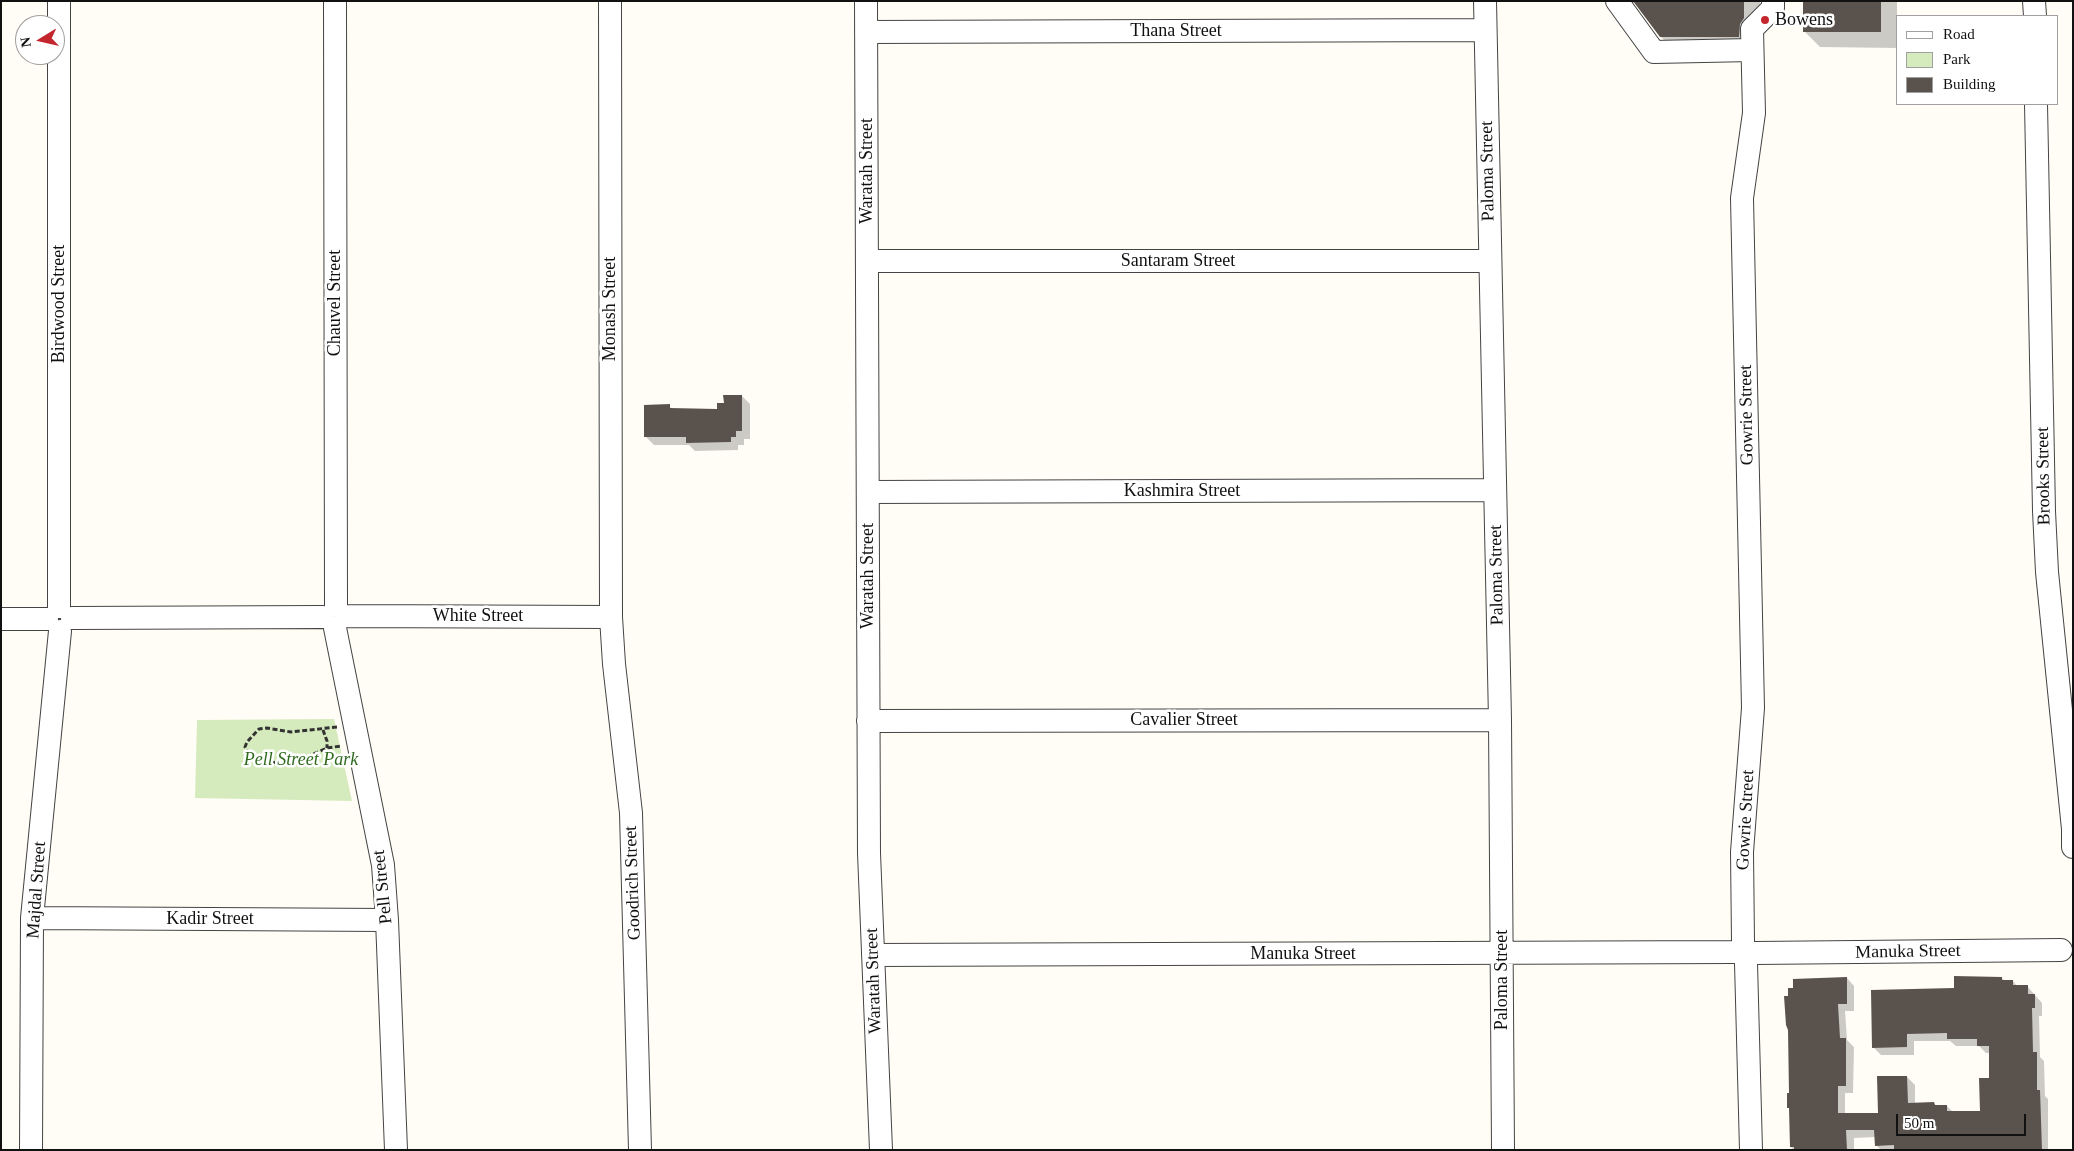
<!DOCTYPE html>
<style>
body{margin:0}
#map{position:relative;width:2074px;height:1151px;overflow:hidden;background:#fffdf5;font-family:Georgia,serif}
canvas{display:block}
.frame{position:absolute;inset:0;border:2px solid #111;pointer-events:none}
.legend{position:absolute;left:1896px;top:15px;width:162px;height:90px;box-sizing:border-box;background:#fff;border:1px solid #a0a0a0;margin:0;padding:6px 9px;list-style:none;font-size:15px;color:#111}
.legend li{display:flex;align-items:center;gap:10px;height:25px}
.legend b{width:25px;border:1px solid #a0a0a0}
.north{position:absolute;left:15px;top:15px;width:50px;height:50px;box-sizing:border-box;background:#fff;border:1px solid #a0a0a0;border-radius:50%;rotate:261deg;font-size:14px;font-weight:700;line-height:20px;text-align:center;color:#111}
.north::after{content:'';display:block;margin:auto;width:18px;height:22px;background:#c4262e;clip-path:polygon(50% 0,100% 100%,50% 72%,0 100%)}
.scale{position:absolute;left:1896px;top:1114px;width:130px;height:22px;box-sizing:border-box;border:2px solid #111;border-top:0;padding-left:6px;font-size:15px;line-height:18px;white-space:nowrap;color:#111;-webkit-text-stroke:4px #fff;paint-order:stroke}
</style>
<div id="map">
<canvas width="2074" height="1151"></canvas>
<div class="frame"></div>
<ul class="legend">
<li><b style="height:6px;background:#fff"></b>Road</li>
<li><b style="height:14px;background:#d5ebbd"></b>Park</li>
<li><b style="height:14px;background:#5a524d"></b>Building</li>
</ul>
<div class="north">N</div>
<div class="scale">50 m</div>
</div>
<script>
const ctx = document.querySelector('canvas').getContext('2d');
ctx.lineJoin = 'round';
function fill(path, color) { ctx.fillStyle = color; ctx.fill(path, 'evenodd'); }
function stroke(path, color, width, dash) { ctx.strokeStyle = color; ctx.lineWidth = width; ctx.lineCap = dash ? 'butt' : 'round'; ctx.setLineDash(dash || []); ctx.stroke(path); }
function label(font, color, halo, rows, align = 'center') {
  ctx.font = font + ' Georgia,serif'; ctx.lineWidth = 5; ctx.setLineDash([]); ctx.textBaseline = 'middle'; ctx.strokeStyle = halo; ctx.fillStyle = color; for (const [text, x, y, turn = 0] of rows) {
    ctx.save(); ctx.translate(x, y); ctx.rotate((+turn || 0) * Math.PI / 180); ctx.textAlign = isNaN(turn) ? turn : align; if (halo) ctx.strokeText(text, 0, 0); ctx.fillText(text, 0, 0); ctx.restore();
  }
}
const green = new Path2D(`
 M334,719L352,801L195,798L197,720Z`);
const shadow = new Path2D(`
 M1620,1H1760V35L1677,53L1660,36L1636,3H1622Z
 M1804,1H1897V48L1820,47L1804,31Z
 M742,396L750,404V439H744V445H738V450L695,451L689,445H654L646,437L669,406L673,410H718L725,404Z
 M1847,978L1854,986V1011H1845L1847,1040L1854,1047L1853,1093H1845V1115L1879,1114L1907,1077L1915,1085V1104H1934L1937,1106H1947L1953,1112H1981L1990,1079V1053H1986L1979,1046H1956L1950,1041H1914V1055H1881L1873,1047L1955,989L2002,978L2005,981H2013L2017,986H2027L2042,1003V1016H2039L2040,1057L2044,1061L2045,1096L2048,1099V1150H1881L1876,1145V1137L1854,1138V1150H1794L1791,1147V1110L1789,1108Z`);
const building = new Path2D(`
 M1633,1H1744V18L1740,24L1739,37H1660Z
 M1803,1H1881V32H1803Z
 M723,395H742V431H736V437H731V442L686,443V437H644V405L670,404V408L717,409V403H724Z
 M1954,976L2002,977V980H2013V985H2028V994H2035V1008H2032L2033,1052H2037V1090H2040L2042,1150H1894V1145L1875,1146L1874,1130H1846L1847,1150H1794V1147H1790L1789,1108H1787V1093H1789L1788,1030L1786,1025L1784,996H1788V988H1793V979L1847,977V1004H1838L1840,1038H1846V1086H1838V1113H1878L1877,1076H1907L1908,1103L1934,1102L1935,1105H1947V1111H1980L1979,1078H1989V1046H1977V1039H1947V1033L1907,1034V1047L1872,1048L1871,990L1954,988Z`);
const path = new Path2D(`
 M337,727L291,732L267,728L259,729L247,742L245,747L252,759L261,764L302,759L327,748L341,746
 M323,730L327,741V748`);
const minor = new Path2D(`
 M59,1V607
 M335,1L336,605
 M610,1L611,617L614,664L631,813L640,1150
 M866,1L869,853L881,1150
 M1485,1L1500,720L1503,1150
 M1617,1L1654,52L1752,50
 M2034,1L2035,16
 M866,32L1485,30
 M2036,104L2044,511L2047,572L2073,829V847
 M867,261H1489
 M868,492L1495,490
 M345,616L611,617
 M72,618L323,617
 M1,619H47
 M335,628L383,865L387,920L396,1150
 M868,721L1500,720
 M32,918L387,920
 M1743,942L1742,852L1753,708L1742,198L1754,113L1752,29L1773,8V1
 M1755,953L2061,950
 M873,955L1733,952
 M1746,963L1751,1150
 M31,1150L32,918L60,631`);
const markers = [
 [1765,20,5,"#c4262e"]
];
const poiNames = [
 ["Bowens",1775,20]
];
const streetNames = [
 ["Thana Street",1176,31],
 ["Waratah Street",867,171,-90],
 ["Paloma Street",1488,171,-91],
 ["Santaram Street",1178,261],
 ["Chauvel Street",335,303,-90],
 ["Birdwood Street",59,304,-90],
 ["Monash Street",610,309,-90],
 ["Gowrie Street",1747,415,-91],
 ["Brooks Street",2044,476,-91],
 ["Kashmira Street",1182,491],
 ["Paloma Street",1497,575,-91],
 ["Waratah Street",868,576,-90],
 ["White Street",478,616],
 ["Cavalier Street",1184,720],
 ["Gowrie Street",1746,820,-87],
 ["Goodrich Street",633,883,-92],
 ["Pell Street",383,887,-96],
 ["Majdal Street",37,890,-86],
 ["Kadir Street",210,919],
 ["Manuka Street",1908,952,-1],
 ["Manuka Street",1303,954],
 ["Paloma Street",1502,980,-90],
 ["Waratah Street",874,981,-92]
];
const parkNames = [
 ["Pell Street Park",301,760]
];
fill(green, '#d5ebbd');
fill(shadow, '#0003');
fill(building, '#5a524d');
stroke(minor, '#444', 24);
stroke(path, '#333', 3, [5, 2.5]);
stroke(minor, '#fff', 22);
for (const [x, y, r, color] of markers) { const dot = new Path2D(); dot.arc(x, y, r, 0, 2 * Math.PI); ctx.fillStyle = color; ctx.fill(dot); stroke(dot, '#fff', 2); }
label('18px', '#111', '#fff', poiNames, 'left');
label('18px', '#111', '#fff', streetNames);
label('italic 18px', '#2f6b1f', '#fff', parkNames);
</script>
